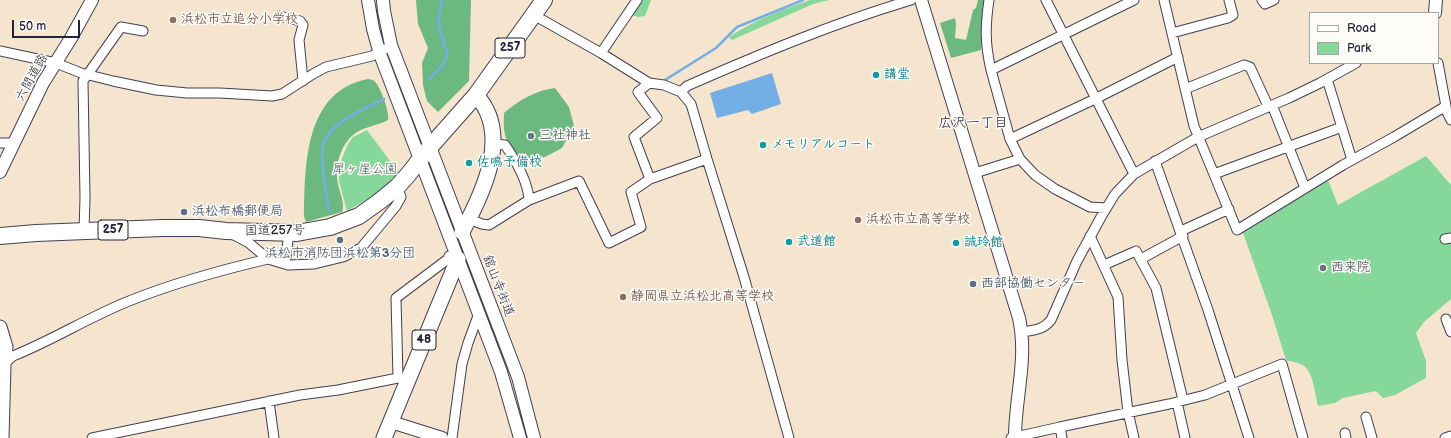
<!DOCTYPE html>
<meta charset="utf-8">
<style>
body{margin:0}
#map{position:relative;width:1451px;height:438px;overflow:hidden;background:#f6e5ce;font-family:"Balsamiq Sans",sans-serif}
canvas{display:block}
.legend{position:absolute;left:1309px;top:12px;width:130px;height:52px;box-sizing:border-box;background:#fdfcf7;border:1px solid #a5a5ac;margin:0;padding:5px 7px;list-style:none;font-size:12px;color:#22223b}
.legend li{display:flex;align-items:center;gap:8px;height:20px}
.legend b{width:20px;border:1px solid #a5a5ac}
.scale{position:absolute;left:12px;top:20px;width:68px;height:18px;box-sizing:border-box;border:2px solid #22223b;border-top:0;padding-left:5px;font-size:12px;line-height:14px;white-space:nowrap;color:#22223b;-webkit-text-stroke:3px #fdfcf7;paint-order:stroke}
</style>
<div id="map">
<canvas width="1451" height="438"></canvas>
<ul class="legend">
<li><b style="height:5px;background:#fff"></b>Road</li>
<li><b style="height:11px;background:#85d899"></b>Park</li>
</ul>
<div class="scale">50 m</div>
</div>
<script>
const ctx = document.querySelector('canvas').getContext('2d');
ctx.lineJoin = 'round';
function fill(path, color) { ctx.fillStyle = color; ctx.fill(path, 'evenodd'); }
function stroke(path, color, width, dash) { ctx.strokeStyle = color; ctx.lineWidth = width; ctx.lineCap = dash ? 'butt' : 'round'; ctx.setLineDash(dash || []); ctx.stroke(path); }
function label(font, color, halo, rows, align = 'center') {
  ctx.font = font + ' "Balsamiq Sans","Klee One",sans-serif'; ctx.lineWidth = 3; ctx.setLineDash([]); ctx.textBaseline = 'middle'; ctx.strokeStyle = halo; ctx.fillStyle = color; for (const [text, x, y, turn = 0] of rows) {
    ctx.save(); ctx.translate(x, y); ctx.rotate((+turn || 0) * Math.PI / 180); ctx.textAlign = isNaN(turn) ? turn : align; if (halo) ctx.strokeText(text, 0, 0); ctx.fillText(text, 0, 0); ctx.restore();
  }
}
const green = new Path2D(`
 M640,0H651L645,16L638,17L632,15Z
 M810,0H829L813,4L732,40L729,37C754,20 782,10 810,0Z
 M367,130L399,173L375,195L347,211L339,181V166L348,144L353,137Z
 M1426,156L1451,185V299L1424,322L1416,333L1426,361V378L1395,395L1383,398L1376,391L1343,398L1335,403L1318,406C1315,395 1314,378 1307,369C1303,363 1293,362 1286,360L1272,315L1242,230L1328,180L1338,205Z`);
const forest = new Path2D(`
 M416,0H471L469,81L438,112L427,101L423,85L422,63L428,48L418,24Z
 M978,0H986L981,50L951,58L940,23L955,18L956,23L955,38L966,40L973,10L976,8Z
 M368,79L373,80C380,84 390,113 388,120C379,125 368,126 359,131C340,141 333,169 339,188C341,196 345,205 342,212L306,222L304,216C305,166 304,91 368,79Z
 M555,88L569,107L574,126L562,148L547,156L531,162L519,159C505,139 503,137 504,113C518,101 536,90 555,88Z`);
const water = new Path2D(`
 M772,73L781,104L752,114L748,110L717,118L710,93Z`);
const stream = new Path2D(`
 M429,79L443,65L447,55L446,49L438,24L442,0
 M665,80L716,48L737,27L803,0
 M329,211C327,196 319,157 323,144C330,123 365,108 384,99`);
const minor = new Path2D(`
 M989,0C985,27 985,44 991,70
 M1046,0L1134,174
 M1164,0L1194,126L1237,230L1343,165L1394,137L1446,106
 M1262,0L1265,4L1274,0
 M279,16L300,21L303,25L299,40L303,81
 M533,16L539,18L601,53L637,0
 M1172,33L1228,18L1233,15L1229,0
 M0,51L56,63L81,73L113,81L156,90L187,93H220L272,96L282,94L313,74L326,67L372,56L385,49
 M601,53L649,83L664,85L681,92L687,86C760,54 834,23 911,0
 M1438,63L1447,112L1451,120
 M1327,79L1352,160
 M1185,89L1244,65L1250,67L1268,106
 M681,92L691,104L707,159L744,277L789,438
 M1272,105L1305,188
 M1010,139L1095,99L1178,57
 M0,143H14
 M493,144L505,145C516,161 528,181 529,200
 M1155,161L1208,310L1249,438
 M975,173L1020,159
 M1214,174L1342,127
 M650,179L707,159
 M1106,208L1090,207L1055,189L1035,175L1020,159L1010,139L991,70L1134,0
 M469,219L482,224L489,225L529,200L579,181L609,243L641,227L631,192L650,179L634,137L657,118L638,92L649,83
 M84,231L85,198L83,81L121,27L143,31
 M1181,231L1229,209
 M232,234L249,243L268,259L288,265L314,264L343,257L361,248L396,206L401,197L397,187
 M1090,236L1118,297L1122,360L1128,412L1134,438
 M1445,239L1451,238
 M1141,259L1183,236
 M285,264L289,233
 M1104,265L1136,251L1156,288L1183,400
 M1446,319L1451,332
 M1022,332C1034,330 1043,330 1051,320L1077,261L1101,217L1115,194L1134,174L1198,137L1289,98L1320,83L1356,63
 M2,366L13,356C53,340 89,317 129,301C174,283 221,270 268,259
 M398,378L396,298L448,259L449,256
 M269,401L274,438
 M1177,402L1185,438
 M1366,417L1372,438
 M1060,427L1169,404L1205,395L1282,364L1303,438
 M1345,433L1346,438
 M92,438L300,395L338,390L398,378L407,379
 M452,438L462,364L468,343L479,313
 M1011,438L1060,427L1062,438
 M1445,438L1451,436`);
const tertiary = new Path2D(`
 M368,0L373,29L380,54L501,372L520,438
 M383,0L384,11L391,45L518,377L534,438
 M921,0L1019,318C1028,360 1015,396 1015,438
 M1435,13L1436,0
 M0,172L43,83L71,38L92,0
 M391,422L442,438`);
const secondary = new Path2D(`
 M0,327L6,347L4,365L2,438`);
const primary = new Path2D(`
 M462,232C483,193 512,134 476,95
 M384,438L458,259`);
const trunk = new Path2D(`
 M0,236L36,233L162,228H199L226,231L297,233L330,227L359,216L380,201L397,187L407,176L430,147L476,95L544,0`);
const markers = [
 [173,20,4,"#8d6e63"],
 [876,75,4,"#0f9aa8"],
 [531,136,4,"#6b7280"],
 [763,145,4,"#0f9aa8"],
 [469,163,4,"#0f9aa8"],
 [184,212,4,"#5c6f8a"],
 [858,220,4,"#8d6e63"],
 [340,240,4,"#5c6f8a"],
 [789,242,4,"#0f9aa8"],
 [956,243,4,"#0f9aa8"],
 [1323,268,4,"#6b7280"],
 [973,284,4,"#5c6f8a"],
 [623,297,4,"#8d6e63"]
];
const shields = [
 [510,48,30],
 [113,230,30],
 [424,340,24]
];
const shieldNames = [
 ["257",510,48],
 ["257",113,230],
 ["48",424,340]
];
const educationNames = [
 ["浜松市立追分小学校",181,20],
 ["浜松市立高等学校",866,220],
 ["静岡県立浜松北高等学校",631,297]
];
const cultureNames = [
 ["講堂",884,75],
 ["メモリアルコート",771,145],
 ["佐鳴予備校",477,163],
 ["武道館",797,242],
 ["誠玲館",964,243]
];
const streetNames = [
 ["六間道路",32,78,-61],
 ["国道257号",275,231,-1],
 ["舘山寺街道",498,286,69]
];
const worshipNames = [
 ["三社神社",539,136],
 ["西来院",1331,268]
];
const parkNames = [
 ["犀ヶ崖公園",365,170]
];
const serviceNames = [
 ["浜松布橋郵便局",192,212],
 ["浜松市消防団浜松第3分団",340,254,"center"],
 ["西部協働センター",981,284]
];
const neighbourhoodNames = [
 ["広沢一丁目",973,123]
];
fill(green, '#85d899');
fill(forest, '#6cb881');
fill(water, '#73aee4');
stroke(stream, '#73aee4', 2.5);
stroke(minor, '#423f51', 11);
stroke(tertiary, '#423f51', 14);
stroke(secondary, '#423f51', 15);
stroke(primary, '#423f51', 17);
stroke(trunk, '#423f51', 18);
stroke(minor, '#fff', 9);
stroke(tertiary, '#fff', 12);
stroke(secondary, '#fff', 13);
stroke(primary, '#fff', 15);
stroke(trunk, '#fff', 16);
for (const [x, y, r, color] of markers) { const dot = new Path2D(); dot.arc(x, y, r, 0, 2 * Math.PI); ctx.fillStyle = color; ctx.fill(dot); stroke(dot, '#fdfcf7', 1.5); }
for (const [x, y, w] of shields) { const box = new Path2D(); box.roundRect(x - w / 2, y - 10, w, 20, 3); ctx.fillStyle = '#fdfcf7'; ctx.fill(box); stroke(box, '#22223b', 1); }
label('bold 12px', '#22223b', null, shieldNames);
label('bold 13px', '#785e54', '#fdfcf7', educationNames, 'left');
label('bold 13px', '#0d838f', '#fdfcf7', cultureNames, 'left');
label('13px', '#22223b', '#fdfcf7', streetNames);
label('bold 13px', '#5b616d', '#fdfcf7', worshipNames, 'left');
label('13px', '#405957', '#fdfcf7', parkNames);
label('bold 13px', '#4e5e75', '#fdfcf7', serviceNames, 'left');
label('14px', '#22223b', '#fdfcf7', neighbourhoodNames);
</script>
